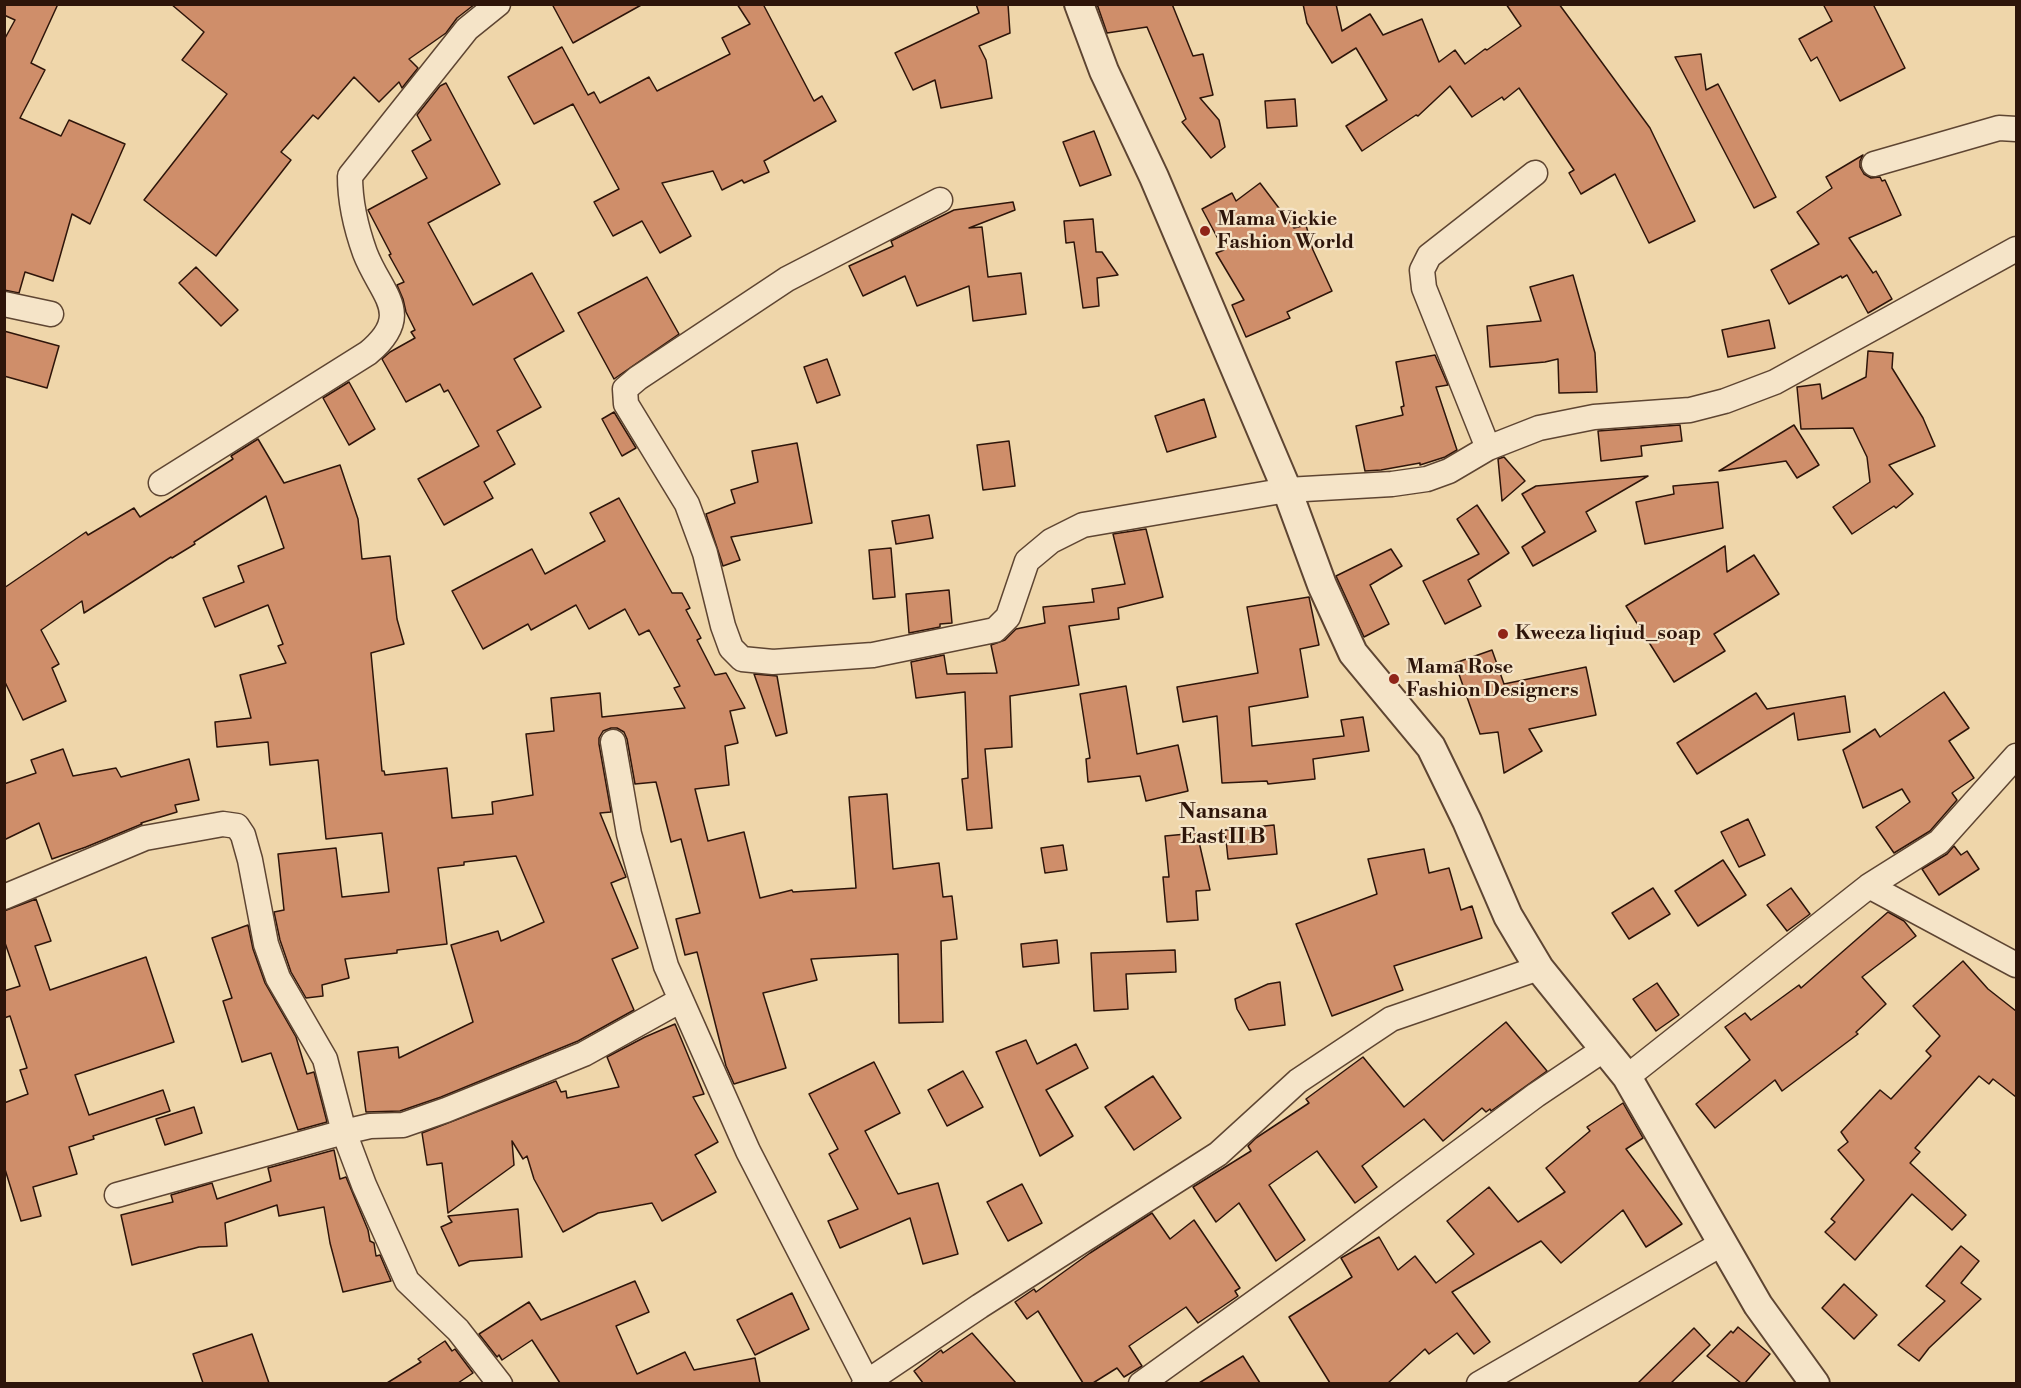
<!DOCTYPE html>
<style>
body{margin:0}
#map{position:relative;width:2021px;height:1388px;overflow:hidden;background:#efd6aa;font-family:"Libre Bodoni",serif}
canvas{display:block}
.frame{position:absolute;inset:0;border:6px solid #2e150a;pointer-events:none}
</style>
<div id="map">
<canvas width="2021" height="1388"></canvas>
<div class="frame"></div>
</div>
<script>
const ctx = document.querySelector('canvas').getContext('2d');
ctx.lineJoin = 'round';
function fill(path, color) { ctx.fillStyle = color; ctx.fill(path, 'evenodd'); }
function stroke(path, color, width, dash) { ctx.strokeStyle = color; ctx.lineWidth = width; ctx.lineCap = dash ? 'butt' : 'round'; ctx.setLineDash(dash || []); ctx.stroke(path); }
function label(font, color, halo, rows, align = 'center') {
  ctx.font = font + ' "Libre Bodoni",serif'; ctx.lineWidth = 4.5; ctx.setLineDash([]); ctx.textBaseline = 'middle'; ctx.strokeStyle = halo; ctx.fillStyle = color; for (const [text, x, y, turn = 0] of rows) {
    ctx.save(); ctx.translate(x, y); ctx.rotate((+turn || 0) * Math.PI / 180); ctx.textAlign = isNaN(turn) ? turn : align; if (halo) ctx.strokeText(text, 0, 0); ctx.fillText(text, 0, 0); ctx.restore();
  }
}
const building = new Path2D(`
 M4,4H58L31,63L45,70L20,118L61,136L69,120L125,144L90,224L72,214L53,281L25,272L19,293L4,290V40L15,20L4,15Z
 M171,4H475L457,18L446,33L409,59L418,68L402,88L399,82L379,102L354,77L318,119L313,115L281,152L291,160L216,256L144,200L227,94L182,60L204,32Z
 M552,4H643L573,43Z
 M737,4H763L814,101L822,96L836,121L764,161L769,172L744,183L742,180L722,190L713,171L662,183L691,236L660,253L642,221L613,236L594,202L619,189L573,104L534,124L508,77L562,47L588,95L594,92L600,103L649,77L657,91L730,54L722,38L750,24Z
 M976,4H1008L1010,33L979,46L986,60L992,98L941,108L935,80L913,90L895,53L979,13Z
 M1097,4H1172L1193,56L1203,54L1213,95L1200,98L1219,120L1225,147L1211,158L1182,122L1186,119L1147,27L1107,33Z
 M1303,4H1336L1342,31L1370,14L1383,35L1422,19L1439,62L1455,50L1465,64L1485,49L1487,50L1521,26L1506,4H1559L1650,128L1695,221L1649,243L1615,174L1581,194L1569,173L1574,170L1519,88L1504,100L1502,97L1472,117L1450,86L1418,116L1416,115L1362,151L1346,126L1387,100L1356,48L1332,63L1307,23Z
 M1823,4H1873L1905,68L1840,101L1817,57L1811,61L1799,39L1832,21Z
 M1701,54L1706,90L1718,84L1776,197L1754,208L1675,57Z
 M446,83L500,184L428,223L473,305L532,273L564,331L514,359L541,407L497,431L515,464L484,482L493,498L444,525L418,479L479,446L448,390L444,392L440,384L406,402L382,359L390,352L415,338L411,332L415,330L406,312L403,299L397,285L404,282L389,255L391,254L368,210L427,178L412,151L431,140L417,115L440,86Z
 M1295,99L1297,126L1267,128L1265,101Z
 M1094,131L1111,175L1080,186L1063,142Z
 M1863,155L1860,161V167L1864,174L1871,178L1880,177L1882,181L1885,180L1901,215L1849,238L1873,273L1876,271L1892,299L1868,313L1847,275L1842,278L1841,276L1789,304L1771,270L1819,244L1797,212L1832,188L1826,177Z
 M1260,183L1294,228L1306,225L1313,250L1332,291L1287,312L1290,318L1246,337L1232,305L1244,300L1216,253L1224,250L1202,209L1232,193L1236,201Z
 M1013,202L1015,210L969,228L982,227L988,277L1021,273L1026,314L973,321L969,286L917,306L905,276L863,296L849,266L893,246L891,241L954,210Z
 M1093,219L1096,252H1102L1118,275L1097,278L1099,306L1083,308L1074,242L1066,243L1064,221Z
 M196,267L238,310L221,326L179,283Z
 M1573,275L1595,353L1597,392L1559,393L1558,359L1545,362L1490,367L1487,326L1541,321L1530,287Z
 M647,277L679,334L614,379L578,313Z
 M1769,320L1775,348L1728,357L1722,330Z
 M4,331L59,346L47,388L4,376Z
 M1868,351L1893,353L1892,368L1923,418L1935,446L1889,465L1913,494L1896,508L1894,506L1852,534L1833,507L1870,482L1867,457L1853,428L1801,429L1797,387L1820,384L1822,399L1866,377Z
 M1435,355L1448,385L1436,387L1457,450L1445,457L1420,465V463L1381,470L1365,471L1356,426L1403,415L1401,407L1404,406L1396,362Z
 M827,359L840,395L817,403L804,367Z
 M349,382L375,429L349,445L323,398Z
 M1204,399L1216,437L1167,452L1155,416Z
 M614,412L636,448L622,456L602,419Z
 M1680,425L1682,441L1641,446L1642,456L1601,461L1598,431Z
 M1794,425L1819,465L1797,478L1786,461L1719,471Z
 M258,439L284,483L340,465L358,519L362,559L390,556L397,619L404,644L371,653L382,771H384L385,775L447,768L452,818L493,814L492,802L533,795L526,734L554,731L551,698L600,693L602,717L685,708L674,688L680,686L649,630L639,635L625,609L589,629L576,605L531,630L528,624L483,649L452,591L532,549L545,574L605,541L590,513L619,498L672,593H682L690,608L686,610L701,638L697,640L715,675L726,673L745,708L730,711L738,743L725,746L729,785L695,789L708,841L744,832L760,898L792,890L793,892L856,888L849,797L887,794L893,869L939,863L943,897L952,896L957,939L941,941L943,1022L899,1023L898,954L811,959L817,980L763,993L786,1068L734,1084L726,1066L697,952L685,955L676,919L700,913L681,839L671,842L656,782L635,784L627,739L624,732L617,728H611L603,731L599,738V744L611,812L600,813L626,877L611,883L638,948L612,959L634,1010L578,1041L441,1097L400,1111L366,1112L358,1052L398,1047L399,1058L473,1022L451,945L498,931L501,941L544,922L516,856L464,862V865L438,868L447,944L397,950V953L345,959L349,978L322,985L323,996L306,998L291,972L280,940L274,912L284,910L278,854L336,848L342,897L389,892L382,833L326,839L318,760L270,765L268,742L217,747L215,722L251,718L240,675L286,663L278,646L283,644L268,605L215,627L203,598L244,582L238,566L284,548L266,496L194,542L195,544L172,558L171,557L84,613L82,601L41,630L59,664L52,668L66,701L23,720L4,680V588L86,532L88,535L134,508L140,517L168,500L233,459L231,456Z
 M1009,441L1015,486L983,490L977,445Z
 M797,443L812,523L731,537L740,560L723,566L706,514L735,503L731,490L758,482L752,451Z
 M1504,457L1525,481L1502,501L1498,459Z
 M1648,476L1586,512L1596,531L1533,566L1522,547L1545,532L1522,494L1536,486Z
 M1718,482L1723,528L1645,544L1636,502L1674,494L1673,486Z
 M1477,505L1509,553L1468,580L1481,606L1445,624L1423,581L1479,554L1457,519Z
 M929,515L933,538L896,544L892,521Z
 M1146,529L1163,597L1118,608L1119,619L1069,626L1079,685L1010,696L1012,747L985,749L992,828L967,830L962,779L968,778L965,692L916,698L911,662L944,655L947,674L997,673L991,645L1005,640L1016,629L1045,623L1043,607L1094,602L1092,589L1125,584L1113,534Z
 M1725,546L1727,572L1754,555L1779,594L1714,634L1725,651L1674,682L1626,606Z
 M891,548L895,597L873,599L869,550Z
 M1391,549L1402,566L1370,585L1389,624L1364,637L1336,576Z
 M949,590L952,623L940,624V627L909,633L906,594Z
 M1309,597L1319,645L1300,649L1308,697L1249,707L1252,746L1344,736L1341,720L1363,717L1369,751L1313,759L1315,779L1268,784L1267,781L1222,783L1217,716L1183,722L1177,687L1258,673L1247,607Z
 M1492,650L1504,684L1586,667L1596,715L1529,729L1542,751L1504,773L1498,732L1480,734L1455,663Z
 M754,674L777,676L787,733L776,736Z
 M1126,686L1137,754L1178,745L1188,791L1146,801L1140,776L1088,782L1086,759L1090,758L1080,694Z
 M1944,692L1969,728L1949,741L1974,778L1952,793L1957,800L1930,831L1894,853L1876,827L1910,802L1902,789L1863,808L1843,750L1875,729L1880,737Z
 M1756,693L1767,709L1845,696L1850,732L1798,740L1794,713L1697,774L1677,743Z
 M63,749L73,776L116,768L121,777L189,759L199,800L175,805L177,812L141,823L142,824L86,847L52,859L39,823L4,840V784L36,773L31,760Z
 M1748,819L1765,855L1739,867L1721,832Z
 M1274,825L1277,854L1228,859L1225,830Z
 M1197,833L1210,890L1196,891L1198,920L1167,922L1163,877H1169L1165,836Z
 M1063,845L1067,870L1045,873L1041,848Z
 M1954,846L1961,855L1967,851L1979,869L1939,895L1922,869L1947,854Z
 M1424,849L1429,873L1449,868L1461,910L1472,906L1482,938L1394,966L1403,990L1332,1016L1296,924L1377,894L1368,859Z
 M1723,860L1746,895L1698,926L1675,891Z
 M1653,888L1670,914L1629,939L1612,913Z
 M1791,888L1810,914L1787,931L1767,905Z
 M36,899L51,941L35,946L50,990L146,957L174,1042L75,1075L89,1115L163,1090L170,1111L93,1136L94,1139L69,1147L77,1174L33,1187L41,1216L21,1221L4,1166V1103L28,1094L20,1070L27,1068L10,1016L4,1018V991L20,986L4,940V911Z
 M1888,912L1904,921L1916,936L1862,977L1886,1004L1856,1032L1858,1034L1782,1091L1775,1080L1715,1128L1696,1104L1750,1060L1725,1027L1745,1013L1751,1020L1799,985L1801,988Z
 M248,925L253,949L265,983L296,1037L307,1074L314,1072L327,1122L298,1130L271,1053L242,1062L223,1001L232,998L212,938Z
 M1057,940L1059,963L1023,967L1021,944Z
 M1175,950L1176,972L1126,974L1128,1009L1094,1011L1091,953Z
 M1963,961L1988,989L2016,1011V1097L1993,1079L1989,1084L1979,1076L1915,1148L1920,1152L1910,1163L1966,1215L1952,1230L1912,1194L1855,1260L1825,1232L1835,1222L1831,1219L1864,1180L1838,1150L1848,1142L1841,1132L1880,1090L1891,1099L1931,1056L1926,1051L1940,1036L1913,1006Z
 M1280,982L1285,1025L1249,1030L1237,1009L1235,999L1268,984Z
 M1657,983L1679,1015L1656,1031L1633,999Z
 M1506,1022L1547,1071L1491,1111L1490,1109L1486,1112L1482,1108L1443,1141L1424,1119L1362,1166L1377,1187L1355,1203L1317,1151L1269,1185L1305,1240L1276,1261L1239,1203L1216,1222L1193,1187L1251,1151L1248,1146L1256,1138L1309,1103L1306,1099L1363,1057L1404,1107Z
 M675,1024L704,1094L693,1097L718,1142L695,1155L716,1192L662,1221L652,1203L598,1213L563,1232L534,1179L527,1156L523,1159L512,1141L514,1165L448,1213L442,1163L427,1165L422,1133L556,1081L561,1092L566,1091L567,1098L619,1087L607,1057L645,1037Z
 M1026,1040L1037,1064L1076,1044L1088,1068L1046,1090L1073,1136L1040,1156L996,1052Z
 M874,1062L900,1113L865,1131L898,1194L938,1183L958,1254L923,1264L910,1218L840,1248L828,1221L858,1209L829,1154L838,1149L809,1094Z
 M963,1071L983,1107L947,1126L928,1090Z
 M1153,1076L1181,1118L1134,1150L1105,1107Z
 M1623,1103L1643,1138L1626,1149L1682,1224L1646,1247L1623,1210L1561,1263L1541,1241L1452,1292L1490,1342L1474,1354L1457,1333L1429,1354L1425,1349L1388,1383H1330L1289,1317L1352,1277L1341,1258L1379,1237L1398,1270L1415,1256L1436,1283L1474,1254L1447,1221L1489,1187L1518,1222L1565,1192L1546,1168L1590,1131L1587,1127Z
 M194,1107L202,1133L165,1145L156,1119Z
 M334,1150L340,1179L346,1177L368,1230L370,1241L374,1243L376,1256L380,1255L391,1281L343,1292L330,1243L324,1207L279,1216L277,1205L225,1223L227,1246L199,1247L132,1265L121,1215L173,1202L171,1195L212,1183L217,1199L271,1181L268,1168Z
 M1022,1184L1042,1223L1008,1241L987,1202Z
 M518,1209L522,1257L470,1261L459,1266L441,1227L452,1222L448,1216Z
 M1152,1213L1170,1239L1194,1220L1240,1288L1235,1291L1238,1296L1198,1323L1186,1307L1129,1346L1142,1366L1124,1377L1117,1368L1093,1383H1083L1038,1311L1027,1319L1015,1302L1034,1289L1036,1292L1090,1253Z
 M1961,1246L1979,1261L1961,1283L1981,1299L1929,1348L1919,1361L1898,1345L1945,1301L1926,1286Z
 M635,1281L649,1312L616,1326L637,1374L685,1352L694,1370L755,1358L760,1383H560L532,1340L502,1360L499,1355L497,1357L479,1334L529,1302L541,1320Z
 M1844,1284L1877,1315L1854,1339L1822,1308Z
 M792,1293L809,1329L755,1355L737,1320Z
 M1738,1327L1770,1354L1745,1383H1741L1707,1356L1731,1331L1733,1333Z
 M1694,1328L1710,1345L1671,1383H1638Z
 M972,1333L1016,1383H923L914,1371L941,1350L943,1353Z
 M252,1334L269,1383H203L193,1354Z
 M445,1341L452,1351L455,1349L473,1373L458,1383H387L421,1362L418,1359Z
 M1243,1356L1260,1383H1199Z`);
const minor = new Path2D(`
 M1874,164L1999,128L2016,129
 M940,200L787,279L638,378L625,389L626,404L687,504L705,553L723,626L731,648L742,659L773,662L873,655L995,630L1008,617L1027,561L1051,541L1083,525L1287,490L1392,484L1427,479L1449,471L1488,448L1539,428L1594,417L1690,410L1725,401L1775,382L2016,249
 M4,304L51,314
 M1488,448L1424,288L1422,270L1429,256L1535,173
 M161,483L368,353C415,314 381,295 365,253C356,228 350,203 350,176L467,29L498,4
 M613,742L629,834L666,966L748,1151L867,1382
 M1869,886L2016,965
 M4,897L145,838L223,824L237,826L243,835L250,860L266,944L278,978L325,1059L344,1132L364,1185L407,1281L458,1330L500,1384
 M1627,1077L1869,886L1939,842L2016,756
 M117,1195L344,1132L370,1126L403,1125L446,1110L584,1054L681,1000
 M864,1384L980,1306L1218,1154L1298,1081L1391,1019L1539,968
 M1141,1384L1329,1249L1536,1095L1606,1048
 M1479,1384L1723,1243`);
const tertiary = new Path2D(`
 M1079,4L1104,71L1154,177L1287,490L1322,585L1353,653L1431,747L1467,821L1508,916L1539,968L1627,1077L1758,1305L1815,1384`);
const markers = [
 [1205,231,6,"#8f2418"],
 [1503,634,6,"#8f2418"],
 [1394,679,6,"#8f2418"]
];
const poiNames = [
 ["Mama Vickie",1217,220],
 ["Fashion World",1217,243],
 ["Kweeza liqiud_soap",1515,634],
 ["Mama Rose",1406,668],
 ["Fashion Designers",1406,691]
];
const quarterNames = [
 ["Nansana",1223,813],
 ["East II B",1223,838]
];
fill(building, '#cf8e6a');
stroke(building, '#2e150a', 1.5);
stroke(minor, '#5e4532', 27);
stroke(tertiary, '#5e4532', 32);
stroke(minor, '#f5e4c8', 24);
stroke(tertiary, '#f5e4c8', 28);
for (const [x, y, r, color] of markers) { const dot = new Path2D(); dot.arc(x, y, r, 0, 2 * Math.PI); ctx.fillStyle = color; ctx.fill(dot); stroke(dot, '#f5e4c8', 2); }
label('bold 20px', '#2e150a', '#f5e4c8', poiNames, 'left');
label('bold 22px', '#2e150a', '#f5e4c8', quarterNames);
</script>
